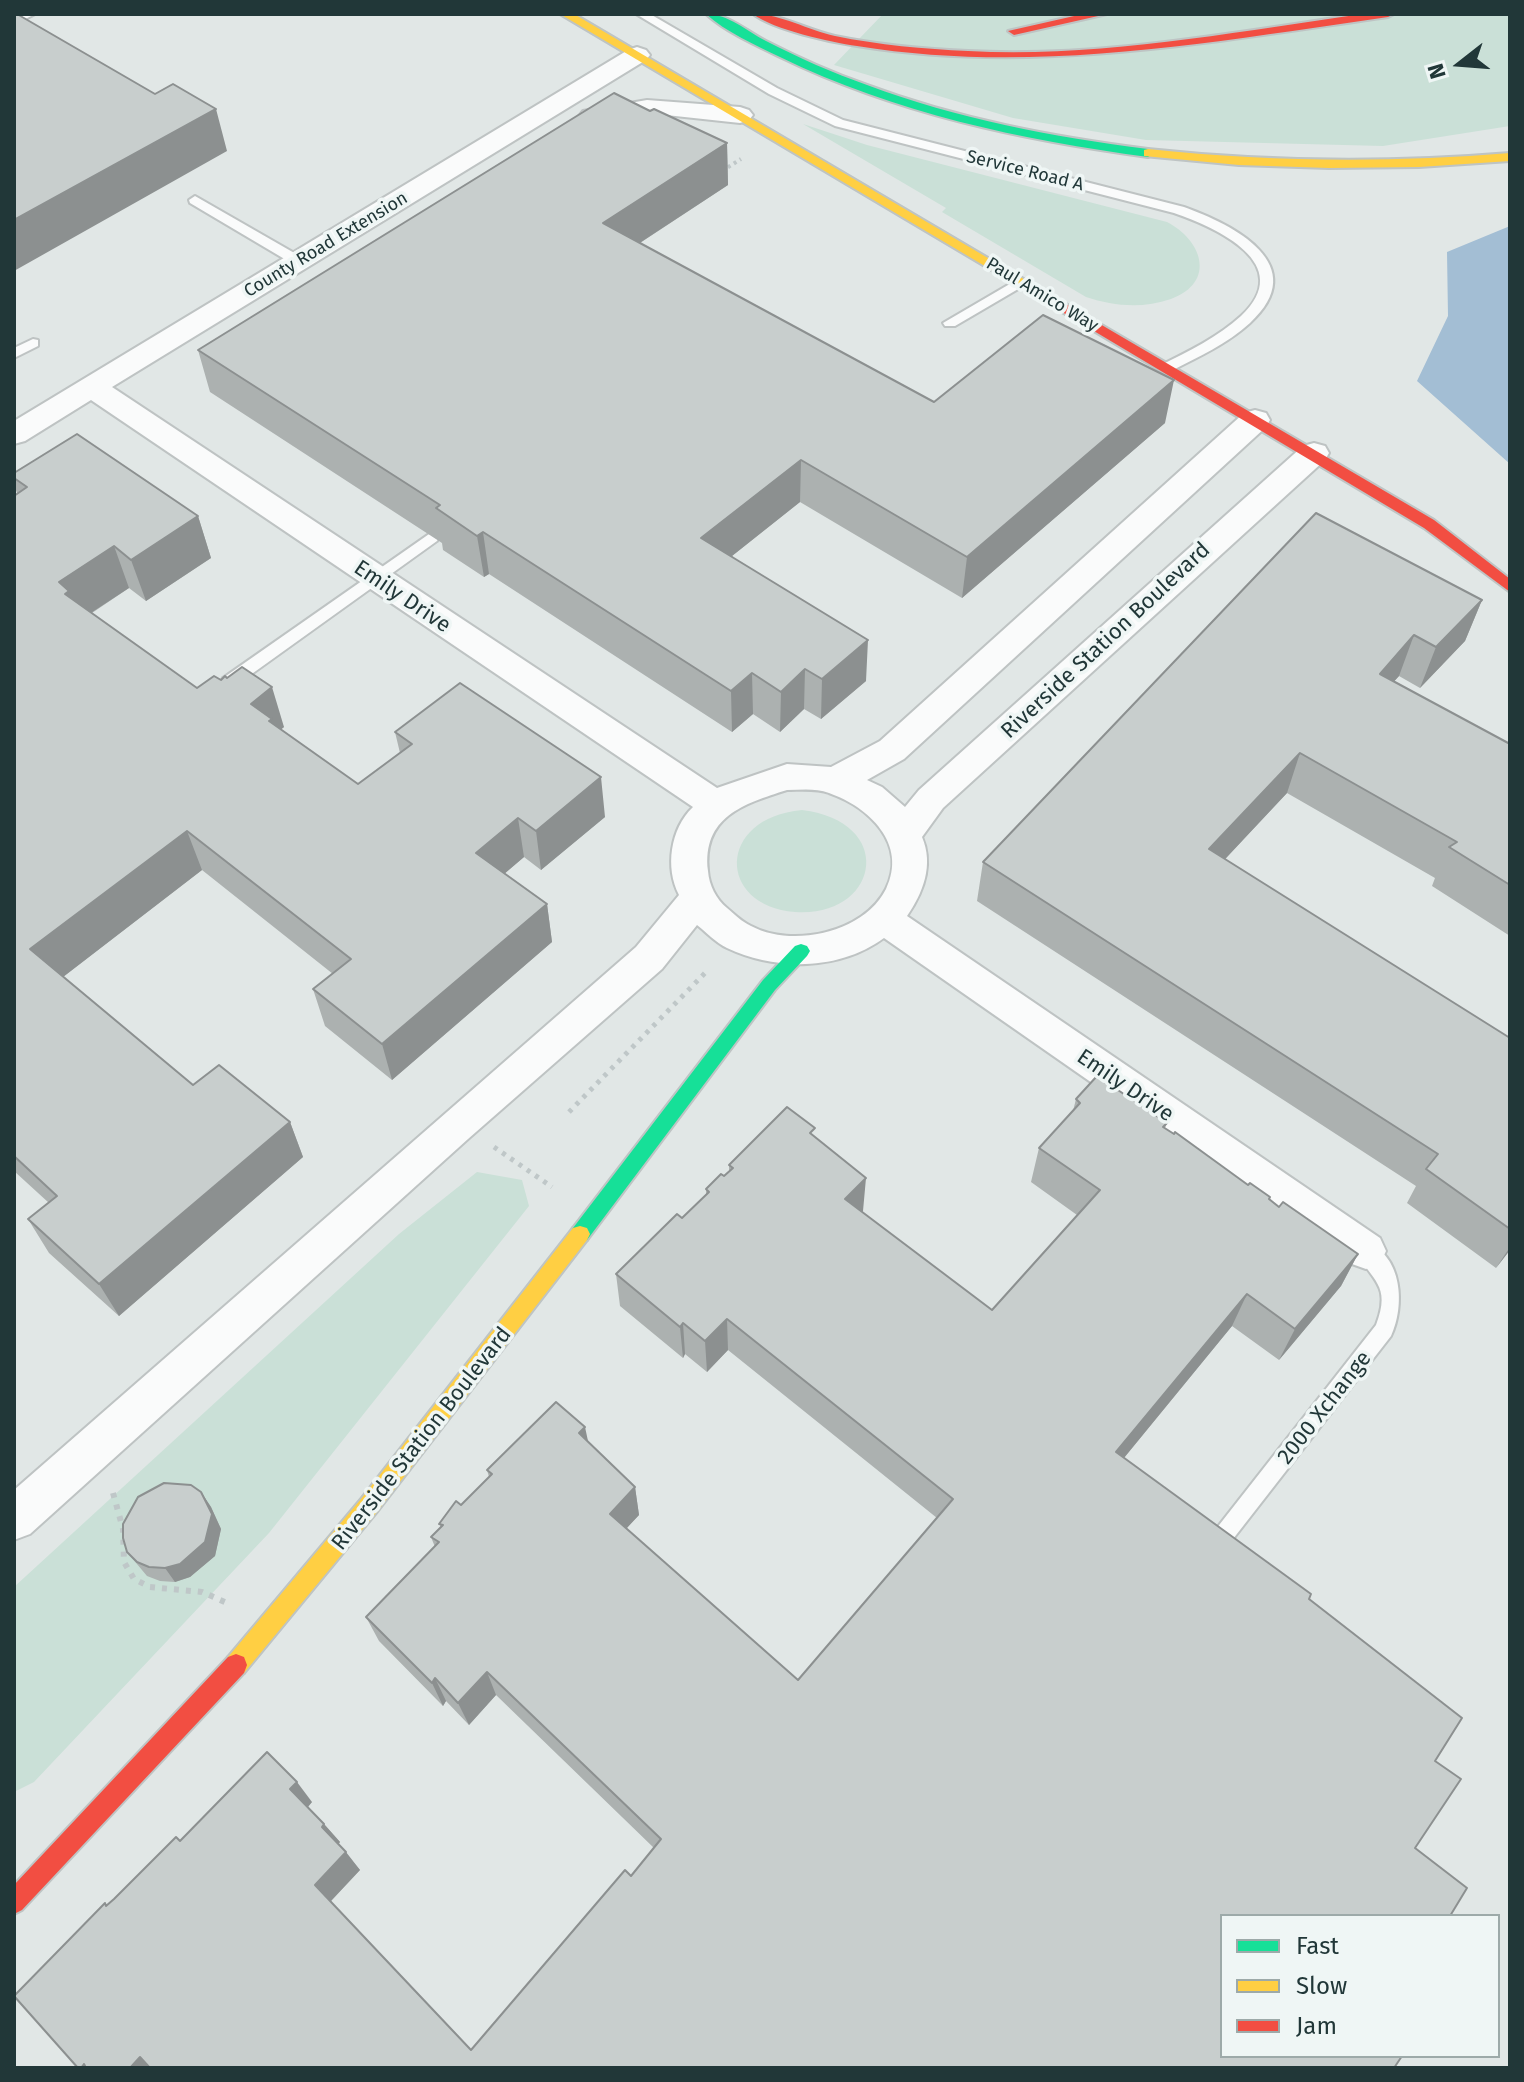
<!DOCTYPE html>
<style>
body{margin:0}
#map{position:relative;width:1524px;height:2082px;overflow:hidden;background:#e1e7e6;font-family:"Fira Sans",sans-serif}
canvas{display:block}
.frame{position:absolute;inset:0;border:16px solid #213738;pointer-events:none}
.legend{position:absolute;left:1220px;top:1914px;width:280px;height:144px;box-sizing:border-box;background:#eff6f5;border:2px solid #9daaa9;margin:0;padding:10px 14px;list-style:none;font-size:24px;color:#213738}
.legend li{display:flex;align-items:center;gap:16px;height:40px}
.legend b{width:40px;border:2px solid #9daaa9}
.north{position:absolute;left:1420px;top:24px;width:80px;height:80px;-webkit-text-stroke:6px #eff6f5;paint-order:stroke;rotate:253deg;font-size:22px;font-weight:700;line-height:32px;text-align:center;color:#213738}
.north::after{content:'';display:block;margin:auto;width:28px;height:36px;background:#213738;clip-path:polygon(50% 0,100% 100%,50% 72%,0 100%)}
</style>
<div id="map">
<canvas width="1524" height="2082"></canvas>
<div class="frame"></div>
<ul class="legend">
<li><b style="height:10px;background:#16e098"></b>Fast</li>
<li><b style="height:10px;background:#ffcf43"></b>Slow</li>
<li><b style="height:10px;background:#f24e42"></b>Jam</li>
</ul>
<div class="north">N</div>
</div>
<script>
const ctx = document.querySelector('canvas').getContext('2d');
ctx.lineJoin = 'round';
function fill(path, color) { ctx.fillStyle = color; ctx.fill(path, 'evenodd'); }
function stroke(path, color, width, dash) { ctx.strokeStyle = color; ctx.lineWidth = width; ctx.lineCap = dash ? 'butt' : 'round'; ctx.setLineDash(dash || []); ctx.stroke(path); }
function label(font, color, halo, rows, align = 'center') {
  ctx.font = font + ' "Fira Sans",sans-serif'; ctx.lineWidth = 7; ctx.setLineDash([]); ctx.textBaseline = 'middle'; ctx.strokeStyle = halo; ctx.fillStyle = color; for (const [text, x, y, turn = 0] of rows) {
    ctx.save(); ctx.translate(x, y); ctx.rotate((+turn || 0) * Math.PI / 180); ctx.textAlign = isNaN(turn) ? turn : align; if (halo) ctx.strokeText(text, 0, 0); ctx.fillText(text, 0, 0); ctx.restore();
  }
}
const green = new Path2D(`
 M883,14H1510V126L1383,146L1146,140L1013,118L834,65Z
 M803,124L867,145L1167,222C1202,240 1217,282 1171,299C1142,309 1113,306 1086,297L942,212L946,208Z
 M802,810C898,822 879,918 795,912C717,906 716,818 802,810Z
 M477,1172L522,1180L529,1206L269,1533L34,1782L14,1792V1587L399,1234Z`);
const water = new Path2D(`
 M1510,226V464L1417,381L1448,316L1447,252Z`);
const pathFar2 = new Path2D(`
 M722,171L741,159`);
const pathFar1 = new Path2D(`
 M569,1112L708,970
 M494,1147L552,1187`);
const path = new Path2D(`
 M113,1493L123,1529L124,1562L134,1579L150,1587L202,1592L225,1602`);
const lane = new Path2D(`
 M20,14H35L14,25V17Z
 M636,14H650L777,88L843,120L1184,207C1234,225 1313,265 1250,323C1227,344 1198,357 1171,371H1161V365C1189,351 1218,337 1241,316C1297,264 1217,228 1174,213L835,126L769,94Z
 M195,196L303,258L305,261L303,264H293L190,203L189,200Z
 M1020,278L1027,282L1025,285L955,326H945L943,323Z
 M33,339L38,340V346L14,358V348Z
 M432,532L439,537L437,541L235,686H223L221,682L223,678Z
 M1366,1242C1403,1256 1405,1306 1391,1336L1219,1557L1212,1560L1205,1557L1201,1550L1205,1543L1376,1325C1392,1284 1371,1281 1356,1251L1359,1245Z`);
const street = new Path2D(`
 M637,47L646,50L650,55L646,60L112,387L717,788L787,764L831,767L880,741L1244,413L1255,410L1266,413L1270,420L1266,427L904,759L867,780L882,787L905,807L919,790L1303,446L1314,443L1325,446L1329,453L1325,460L943,808L922,837C934,865 923,893 907,916L1380,1238L1386,1251L1380,1264L1366,1269L1352,1264L884,938C839,971 776,971 727,948C716,943 706,932 697,925L662,969L468,1139L30,1534L14,1540V1490L636,947L679,895C665,868 670,829 693,807L91,400L25,441L14,444V421L628,50ZM787,790C801,790 816,788 829,793C869,807 908,844 886,889C864,933 792,948 751,926C742,922 734,914 727,908C716,899 709,885 708,871C702,817 743,804 787,790Z
 M647,100L740,107L749,110L753,115L749,120L740,123L666,115L629,116L592,124L583,121L579,116L583,111Z`);
const fast = new Path2D(`
 M706,14C729,14 746,31 766,41C799,58 833,73 867,85C958,119 1053,137 1148,149L1154,153L1148,157C1021,140 895,113 780,57C755,45 726,32 706,14Z
 M801,944L807,946L810,951L807,956L775,990L587,1240L580,1242L573,1240L570,1234L573,1228L763,980L795,946Z`);
const slow = new Path2D(`
 M560,14H574L1049,294L1047,297H1037Z
 M1148,149C1269,162 1389,163 1510,153V161L1419,167L1329,168L1239,165L1144,156V150Z
 M580,1226L587,1228L590,1234L587,1240L376,1513L244,1673L236,1676L228,1673L225,1665L228,1657L361,1499L573,1228Z`);
const jam = new Path2D(`
 M753,14C782,14 807,30 835,36C879,45 924,49 968,51C1100,58 1233,32 1363,14H1394L1388,17C1212,42 1035,75 857,46C830,42 774,30 753,14Z
 M1083,14H1107L1014,35L1008,31Z
 M1042,290L1434,520L1510,579V592L1424,528L1037,297V291Z
 M236,1654L244,1657L247,1665L244,1673L22,1910L14,1914V1885L228,1657Z`);
const wall = new Path2D(`
 M650,111L727,143L728,185L640,243L934,402L1165,423L962,598L800,502L732,556L866,681L821,719L804,709L780,732L753,714L732,732L489,574L484,577L443,550L442,543L210,392L198,350Z
 M14,473L198,516L211,558L146,601L129,588L92,613L197,688L284,727L281,729L358,784L400,753L395,732L605,817L541,870L524,857L504,874L547,904L552,942L392,1080L325,1026L313,989L333,974L202,870L63,977L193,1085L290,1122L303,1157L119,1316L49,1253L28,1219L49,1203L14,1171V496L17,493L14,485Z
 M1482,600L1465,641L1420,688L1399,676L1394,681L1510,744V936L1432,886L1435,878L1287,793L1225,859L1510,1038V1250L1496,1268L1407,1203L1416,1186L977,901L983,862Z
 M1076,1099L1167,1123L1165,1128L1248,1185L1279,1207L1358,1254L1341,1286L1279,1360L1232,1326L1124,1458L1222,2056L78,2068L105,1903L107,1905L114,1899L180,1841L312,1802L308,1807L324,1824L340,1842L338,1844L360,1870L330,1902L471,2050L631,1876L654,1848L496,1695L469,1725L446,1701L443,1706L379,1641L366,1617L435,1547L431,1537L441,1527L439,1524L461,1505L489,1477L487,1470L588,1442L635,1487L639,1515L626,1528L798,1680L937,1518L728,1350L707,1372L685,1354L683,1358L620,1306L616,1274L682,1218L706,1195V1189L729,1172V1165L815,1137L863,1211L862,1212L992,1310L1077,1215L1031,1182L1039,1148L1073,1111Z
 M201,1492L211,1507L221,1529L215,1556L190,1577L175,1582L160,1581L147,1576L127,1552Z`);
const shadedWall = new Path2D(`
 M216,109L227,151L14,271V220Z
 M727,143L728,185L606,265L603,223Z
 M1174,380L1165,423L962,598L967,557Z
 M801,460L800,502L703,579L701,538Z
 M198,516L211,558L146,601L131,560Z
 M483,532L489,574L484,577L477,536Z
 M114,546L129,588L80,620L59,582Z
 M1482,600L1465,641L1420,688L1436,647Z
 M1414,635L1399,676L1365,714L1380,674Z
 M868,640L866,681L821,719L822,679Z
 M805,669L804,709L780,732L781,692Z
 M752,673L753,714L732,732L731,691Z
 M272,687L284,727L277,733L251,704Z
 M1300,753L1287,793L1198,888L1209,849Z
 M601,777L605,817L541,870L536,831Z
 M518,818L524,857L483,892L476,853Z
 M187,831L202,870L50,987L30,949Z
 M547,904L552,942L392,1080L382,1044Z
 M290,1122L303,1157L119,1316L99,1284Z
 M866,1178L863,1211L843,1232L845,1199Z
 M1510,1247V1250L1496,1268Z
 M1358,1254L1341,1286L1279,1360L1295,1329Z
 M1247,1294L1232,1326L1105,1481L1116,1452Z
 M727,1319L728,1350L707,1372L705,1341Z
 M683,1323L685,1354L683,1358L680,1327Z
 M585,1427L591,1455L579,1433Z
 M635,1487L639,1515L615,1541L610,1514Z
 M201,1492L211,1507L221,1529L215,1556L190,1577L175,1582L165,1568Z
 M487,1672L496,1695L469,1725L458,1703Z
 M435,1678L446,1701L443,1706L432,1683Z
 M297,1782L312,1802L306,1809L290,1789Z
 M324,1824L340,1842L337,1846L322,1827Z
 M346,1852L360,1870L330,1902L315,1885Z
 M140,2057L163,2068H130Z`);
const building = new Path2D(`
 M14,14H17L155,94L173,84L216,109L14,220Z
 M614,93L650,111L654,109L727,143L603,223L934,402L1043,315L1174,380L967,557L801,460L701,538L868,640L822,679L805,669L781,692L752,673L731,691L483,532L477,536L436,508L440,505L198,350Z
 M77,434L198,516L131,560L114,546L59,582L69,591L65,594L197,688L214,676L221,680L225,676L227,678L242,667L272,687L251,704L272,719L269,721L358,784L412,744L395,732L460,683L601,777L536,831L518,818L476,853L547,904L382,1044L313,989L351,959L187,831L30,949L193,1085L219,1065L290,1122L99,1284L28,1219L57,1196L14,1156V496L27,487L14,478V473Z
 M1316,513L1482,600L1436,647L1414,635L1380,674L1510,744V885L1449,847L1457,842L1300,753L1209,849L1510,1038V1229L1426,1169L1438,1154L983,862Z
 M1097,1076L1167,1123L1163,1127L1174,1134L1175,1132L1248,1185L1250,1183L1270,1197L1269,1199L1279,1207L1283,1202L1358,1254L1295,1329L1247,1294L1116,1452L1311,1594L1309,1599L1462,1718L1435,1761L1461,1779L1415,1848L1467,1888L1450,1916H1222V2056H1402L1394,2068H150L140,2057L130,2068H86L84,2064L81,2068H78L14,1996L105,1903L106,1906L114,1899L176,1837L180,1841L267,1752L297,1782L290,1789L324,1824L322,1827L346,1852L315,1885L471,2050L625,1870L631,1876L661,1839L487,1672L458,1703L435,1678L432,1683L366,1617L439,1542L431,1537L443,1525L439,1524L456,1501L461,1505L492,1474L487,1470L556,1402L585,1427L579,1433L635,1487L610,1514L798,1680L953,1499L727,1319L705,1341L683,1323L680,1327L616,1274L677,1214L682,1218L709,1192L706,1189L721,1174L724,1176L733,1168L729,1165L787,1107L815,1128L810,1133L866,1178L845,1199L992,1310L1100,1190L1039,1148L1080,1103L1076,1099Z
 M164,1483L191,1485L201,1492L212,1514L205,1542L180,1564L165,1568L149,1567L137,1562L127,1552L123,1538V1524L138,1497Z`);
const farStreetnames = [
 ["Service Road A",1025,171,14],
 ["County Road Extension",326,245,-31],
 ["Paul Amico Way",1042,295,31]
];
const streetNames = [
 ["Emily Drive",402,597,34],
 ["Riverside Station Boulevard",1106,641,-43],
 ["Emily Drive",1125,1086,34],
 ["2000 Xchange",1325,1408,-52],
 ["Riverside Station Boulevard",422,1439,-52]
];
fill(green, '#cae0d7');
fill(water, '#a3bed4');
stroke(lane, '#bec3c3', 4);
stroke(street, '#bec3c3', 4);
stroke(fast, '#bec4c4', 4);
stroke(slow, '#bec4c4', 4);
stroke(jam, '#bec4c4', 4);
stroke(pathFar2, '#bfc7c8', 4, [3, 4]);
stroke(pathFar1, '#bfc7c8', 5, [4, 6]);
stroke(path, '#bfc7c8', 6, [5, 7]);
fill(lane, '#fafbfb');
fill(street, '#fafbfb');
fill(fast, '#16e098');
fill(slow, '#ffcf43');
fill(jam, '#f24e42');
fill(wall, '#acb1b0');
fill(shadedWall, '#8c9090');
fill(building, '#c8cecd');
stroke(building, '#8c9090', 2);
label('18px', '#213738', '#eff6f5', farStreetnames);
label('22px', '#213738', '#eff6f5', streetNames);
</script>
